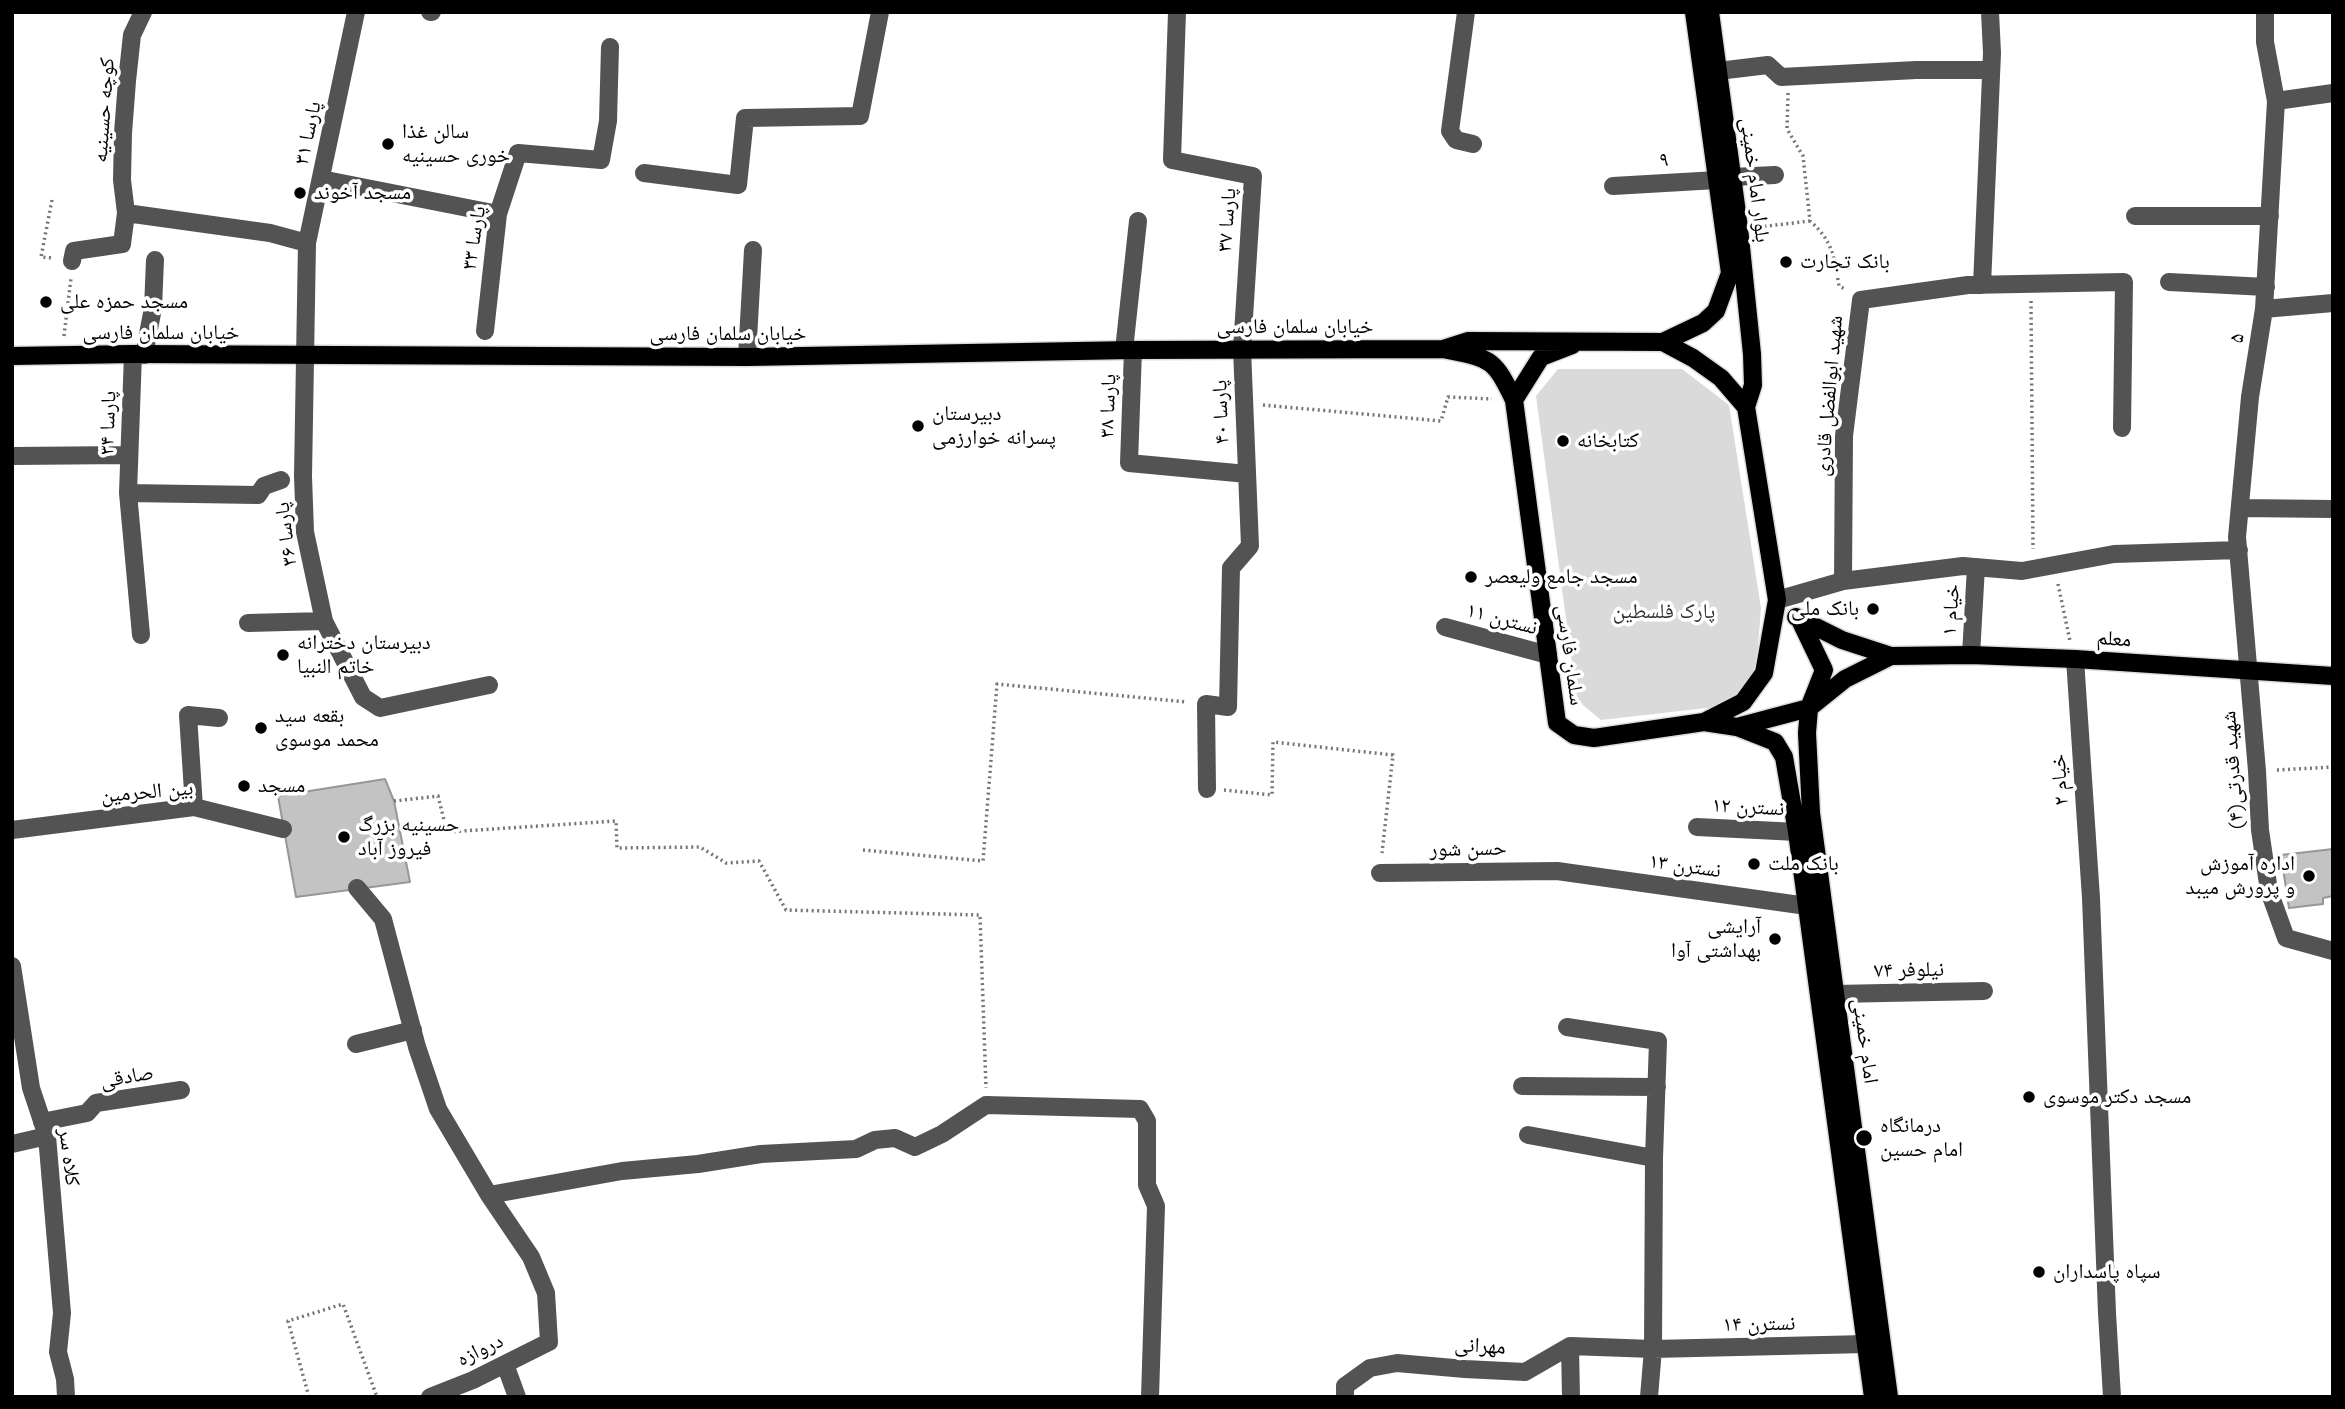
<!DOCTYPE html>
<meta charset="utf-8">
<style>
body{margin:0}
#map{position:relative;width:2345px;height:1409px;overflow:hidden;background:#fff;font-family:Quicksand,sans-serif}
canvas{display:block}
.frame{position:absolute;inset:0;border:14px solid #000;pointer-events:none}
</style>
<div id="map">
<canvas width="2345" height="1409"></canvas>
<div class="frame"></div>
</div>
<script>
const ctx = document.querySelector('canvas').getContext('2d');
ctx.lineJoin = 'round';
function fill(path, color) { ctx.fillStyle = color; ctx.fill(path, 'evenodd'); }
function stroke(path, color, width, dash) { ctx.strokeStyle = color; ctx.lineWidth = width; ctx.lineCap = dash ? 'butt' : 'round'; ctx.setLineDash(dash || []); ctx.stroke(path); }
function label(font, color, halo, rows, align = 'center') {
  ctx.font = font + ' Quicksand,"Noto Naskh Arabic",sans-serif'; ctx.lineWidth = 7; ctx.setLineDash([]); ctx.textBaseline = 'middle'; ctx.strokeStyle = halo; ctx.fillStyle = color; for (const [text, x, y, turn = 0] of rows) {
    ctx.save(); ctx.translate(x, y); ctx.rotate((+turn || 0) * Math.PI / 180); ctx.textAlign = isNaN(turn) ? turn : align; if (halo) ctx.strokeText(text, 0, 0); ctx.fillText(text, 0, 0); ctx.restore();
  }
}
const green = new Path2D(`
 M1558,369H1682L1729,405L1761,608L1756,672L1733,705L1601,720L1577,700L1536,396Z`);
const building = new Path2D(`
 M385,779L394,801L410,882L296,897L278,796Z
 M2333,849V896L2323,898V904L2289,908L2281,855Z`);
const path = new Path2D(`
 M1788,93L1787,129L1803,156L1810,221C1833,241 1834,257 1839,286L1845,289
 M52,200L41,257L53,258
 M1759,227L1810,221
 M2031,301L2033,549
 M64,336L71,278
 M1263,405L1441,421L1448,397L1492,399
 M2058,584L2070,641
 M2277,770L2333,767
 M1224,790L1272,795L1273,742L1393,755L1382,853
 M394,801L438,796L447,832L616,821L617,848L700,847L726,863L759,861L786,910L980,915L986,1088
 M863,850L983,861L997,684L1187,702
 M309,1397L288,1321L343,1304L377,1397`);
const minor = new Path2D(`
 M356,12L307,243L303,476L305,532L324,621L363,697L380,708L489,685
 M430,12H432
 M1177,12L1172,160L1253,176L1242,349L1250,546L1231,568L1228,707L1206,704L1207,789
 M1466,12L1450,131L1456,140L1473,144
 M2265,12V42L2276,101L2264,309L2250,397L2237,537L2257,771L2260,830L2269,891L2286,938L2333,951
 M1718,71L1768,65L1781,77L1916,70H1991
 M2276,101L2333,93
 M644,173L738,185L745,118L860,116L880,12
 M1732,177L1775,175
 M321,179L498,214
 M1613,186L1717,180
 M126,213L270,233L307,243
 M2135,216H2270
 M72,261L74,251L122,244L126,213L122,180L123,133L127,81L132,35L143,12
 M2169,282L2266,287
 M1982,285L1992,53L1990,12
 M2264,309L2333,303
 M485,331L498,214L518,153L601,160L608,121L610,47
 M1124,350L1138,221
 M1133,350L1129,463L1247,474
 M133,354L128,493L141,635
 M144,355L153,308L155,260
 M747,357L753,250
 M12,456L129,455
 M128,493L258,495L264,486L281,480
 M2240,508L2333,509
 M1843,581L1844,436L1861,300L1968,285L2124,282L2122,428
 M1777,600L1843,581L1963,566L2022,571L2114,554L2239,550
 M248,623L324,621
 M1445,627L1548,655
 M1971,655L1976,567
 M2075,659L2091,898L2107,1313L2112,1397
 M194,807L188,715L219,718
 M1697,827L1797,832
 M12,830L194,807L283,829
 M1380,873L1557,871L1807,906
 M357,888L383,919L417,1047L438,1109L489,1195L531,1257L546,1293L549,1342L473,1380L430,1397
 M12,966L31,1088L47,1136L62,1313L58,1352L65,1379L66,1397
 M1835,994L1984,991
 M1567,1027L1658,1041L1654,1158L1653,1349L1649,1397
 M356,1044L413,1030
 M1522,1086L1657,1087
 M42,1122L87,1113L96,1103L181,1090
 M1528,1135L1654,1158
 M12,1144L47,1136
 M489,1195L622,1171L698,1164L761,1154L856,1149L875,1140L895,1138L915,1147L942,1134L986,1105L1140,1109L1147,1121V1185L1156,1206L1150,1397
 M1570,1346L1571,1397
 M505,1364L517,1397
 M1345,1397V1386L1370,1368L1397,1363L1465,1369L1525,1372L1570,1346L1653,1349L1866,1344`);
const major = new Path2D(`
 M1663,342L1703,323L1716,311L1730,273L1694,12
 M1443,349L1468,341L1663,342L1693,358L1721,378L1746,407
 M12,356L133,354L747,357L1133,350L1443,349C1490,359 1493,356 1514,400L1557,723L1574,735L1594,738L1704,722L1737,727L1775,742L1784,757L1797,832L1873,1397
 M1514,400L1541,357L1572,345
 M1796,617L1842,640L1891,656L1971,655L2075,659L2333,676
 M1800,620L1824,670L1809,708L1807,733L1811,813L1889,1397
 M1704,722L1743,702L1764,673L1777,600L1746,407L1753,385L1752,354L1739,228L1710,12
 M1737,727L1809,708L1845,679L1891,656`);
const markers = [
 [388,144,7,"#000"],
 [300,193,7,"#000"],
 [1786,262,7,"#000"],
 [46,302,7,"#000"],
 [918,426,7,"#000"],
 [1563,441,7,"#000"],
 [1471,577,7,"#000"],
 [1873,609,7,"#000"],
 [283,655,7,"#000"],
 [261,728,7,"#000"],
 [244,786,7,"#000"],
 [344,837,7,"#000"],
 [1754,864,7,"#000"],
 [2309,876,7,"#000"],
 [1775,939,7,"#000"],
 [2029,1097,7,"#000"],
 [1864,1138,9,"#000"],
 [2039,1272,7,"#000"]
];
const streetNames = [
 ["کوچه حسینیه",104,110,-86],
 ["پارسا ۳۱",308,133,-78],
 ["۹",1664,160,-3],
 ["بلوار امام خمینی",1755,180,83],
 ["پارسا ۳۷",1227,220,-86],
 ["پارسا ۳۳",474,238,-81],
 ["خیابان سلمان فارسی",1295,327],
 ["خیابان سلمان فارسی",161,333],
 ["خیابان سلمان فارسی",728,334],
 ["۵",2237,338,-81],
 ["شهید ابوالفضل قادری",1829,396,-85],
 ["پارسا ۳۸",1108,406,-88],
 ["پارسا ۴۰",1221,412,-92],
 ["پارسا ۳۴",108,423,-88],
 ["پارسا ۳۶",286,534,-97],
 ["خیام ۱",1951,610,-86],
 ["نسترن ۱۱",1502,619,15],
 ["معلم",2114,639,4],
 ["سلمان فارسی",1570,655,82],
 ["شهید قدرتی(۴)",2233,770,-94],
 ["خیام ۲",2060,780,-94],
 ["بین الحرمین",147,792,-5],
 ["نسترن ۱۲",1748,807,3],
 ["حسن شور",1468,849,-1],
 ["نسترن ۱۳",1685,866,8],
 ["نیلوفر ۷۴",1909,970,-1],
 ["امام خمینی",1865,1041,82],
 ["صادقی",127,1077,-10],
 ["کلاه سر",69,1157,83],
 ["نسترن ۱۴",1759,1324,-1],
 ["مهرانی",1480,1346,3],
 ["دروازه",480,1350,-26]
];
const poiNames = [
 ["سالن غذا",402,132],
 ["خوری حسینیه",402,156],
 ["مسجد آخوند",314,193],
 ["بانک تجارت",1800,262],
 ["مسجد حمزه علی",60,302],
 ["دبیرستان",932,414],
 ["پسرانه خوارزمی",932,438],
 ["کتابخانه",1577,441],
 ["مسجد جامع ولیعصر",1485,577],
 ["بانک ملی",1859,609,"right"],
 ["دبیرستان دخترانه",297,643],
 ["خاتم النبیا",297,667],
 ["بقعه سید",275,716],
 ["محمد موسوی",275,740],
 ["مسجد",258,786],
 ["حسینیه بزرگ",358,825],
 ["فیروز آباد",358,849],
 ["بانک ملت",1768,864],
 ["اداره آموزش",2295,864,"right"],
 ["و پرورش میبد",2295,888,"right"],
 ["آرایشی",1761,927,"right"],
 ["بهداشتی آوا",1761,951,"right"],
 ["مسجد دکتر موسوی",2043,1097],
 ["درمانگاه",1880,1126],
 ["امام حسین",1880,1150],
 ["سپاه پاسداران",2053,1272]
];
const parkNames = [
 ["پارک فلسطین",1664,612]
];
fill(green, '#dadada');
fill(building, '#c3c3c3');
stroke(building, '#979797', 2);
stroke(major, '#dbdbdb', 21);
stroke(path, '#757575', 3.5, [2, 3.5]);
stroke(minor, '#535353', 18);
stroke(major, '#000', 18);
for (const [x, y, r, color] of markers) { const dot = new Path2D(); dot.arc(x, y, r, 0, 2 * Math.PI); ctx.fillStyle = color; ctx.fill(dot); stroke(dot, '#fff', 2.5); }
label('21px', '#000', '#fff', streetNames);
label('21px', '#000', '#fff', poiNames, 'left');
label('21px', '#313131', '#fff', parkNames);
</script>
